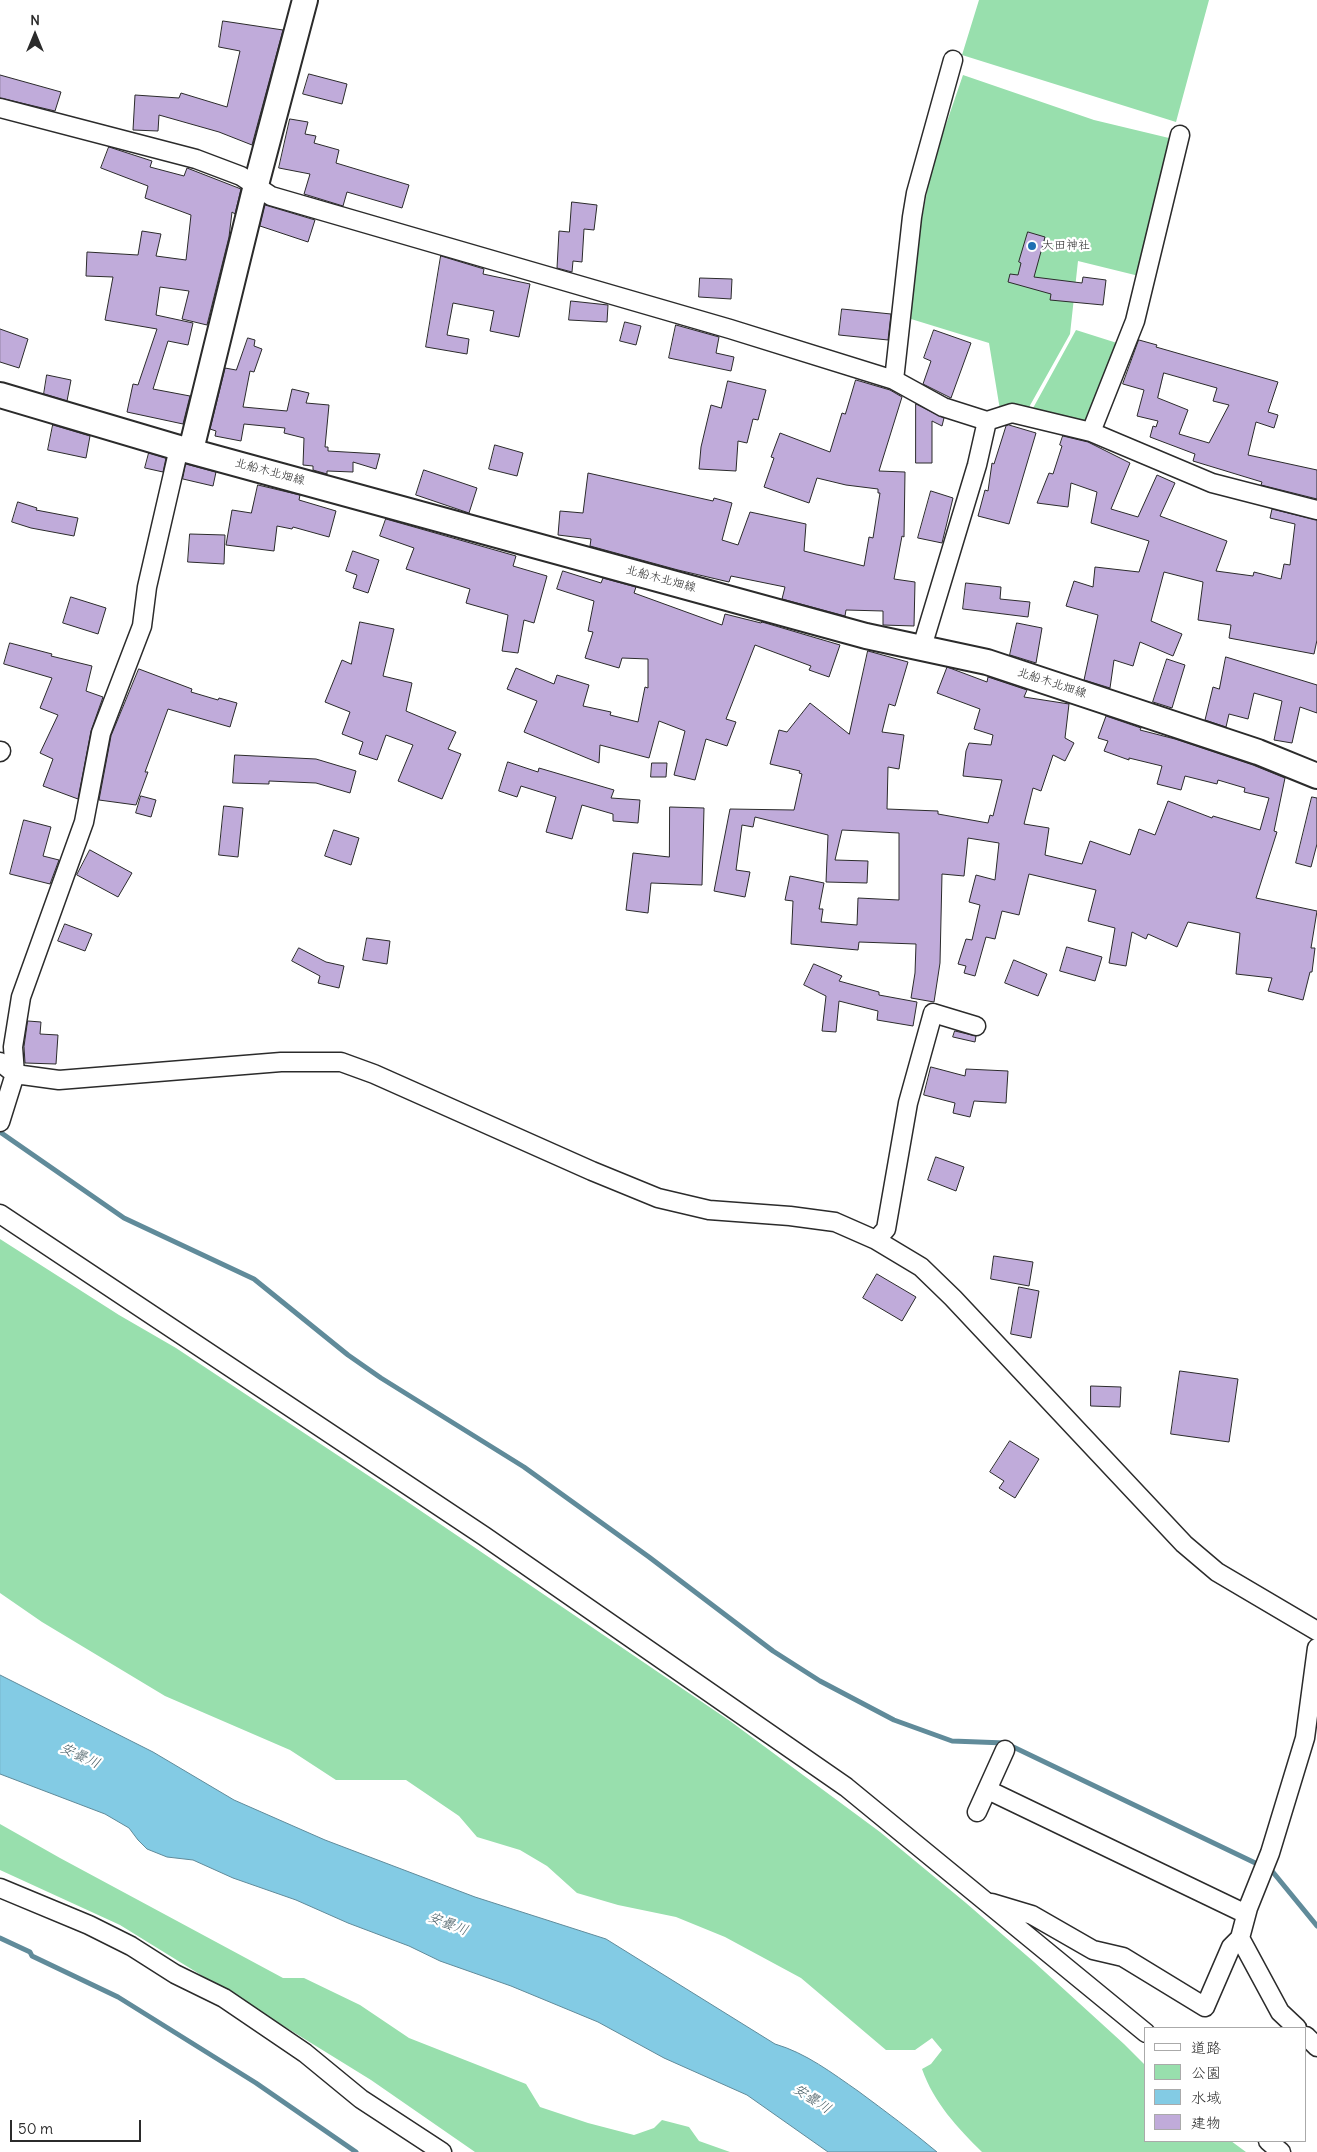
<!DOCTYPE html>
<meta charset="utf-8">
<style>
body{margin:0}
#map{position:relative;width:1317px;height:2152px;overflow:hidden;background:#fff;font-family:Delius,"Klee One",sans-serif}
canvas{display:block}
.legend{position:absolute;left:1144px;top:2027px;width:162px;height:115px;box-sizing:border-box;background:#fff;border:1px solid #aaa;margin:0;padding:6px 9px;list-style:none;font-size:15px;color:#2b2b2b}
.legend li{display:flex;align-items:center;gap:10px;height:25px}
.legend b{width:25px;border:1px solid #aaa}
.north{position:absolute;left:10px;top:10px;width:50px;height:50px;-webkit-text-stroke:4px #fff;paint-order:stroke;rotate:0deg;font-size:14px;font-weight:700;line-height:20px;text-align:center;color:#2b2b2b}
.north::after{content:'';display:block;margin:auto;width:18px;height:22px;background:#2b2b2b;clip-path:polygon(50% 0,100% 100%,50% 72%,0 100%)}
.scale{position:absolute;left:10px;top:2120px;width:131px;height:22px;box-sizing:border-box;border:2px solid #2b2b2b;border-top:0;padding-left:6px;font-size:15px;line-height:18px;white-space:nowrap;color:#2b2b2b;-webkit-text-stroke:4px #fff;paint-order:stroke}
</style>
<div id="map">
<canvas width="1317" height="2152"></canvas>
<ul class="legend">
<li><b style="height:6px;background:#fff"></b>道路</li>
<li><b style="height:14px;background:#98dfad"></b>公園</li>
<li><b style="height:14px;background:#83cbe4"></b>水域</li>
<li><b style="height:14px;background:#c0abda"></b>建物</li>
</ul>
<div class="north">N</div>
<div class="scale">50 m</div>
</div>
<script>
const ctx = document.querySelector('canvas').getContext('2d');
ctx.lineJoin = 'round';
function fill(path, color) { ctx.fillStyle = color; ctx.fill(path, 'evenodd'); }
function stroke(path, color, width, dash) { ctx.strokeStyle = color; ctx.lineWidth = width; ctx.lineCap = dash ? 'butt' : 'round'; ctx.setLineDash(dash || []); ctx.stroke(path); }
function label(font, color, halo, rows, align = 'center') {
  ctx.font = font + ' Delius,"Klee One",sans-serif'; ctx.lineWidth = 4.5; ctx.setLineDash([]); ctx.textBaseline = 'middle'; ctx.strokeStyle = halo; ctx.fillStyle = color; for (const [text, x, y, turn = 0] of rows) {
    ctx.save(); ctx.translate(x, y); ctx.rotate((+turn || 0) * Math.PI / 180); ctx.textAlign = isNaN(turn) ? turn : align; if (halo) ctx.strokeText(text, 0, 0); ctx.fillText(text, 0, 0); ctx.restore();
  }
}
const green = new Path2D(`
 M979,0H1209L1176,122L962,55Z
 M963,75L1094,120L1169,138L1139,276L1078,261L1070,334L1028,409L1000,410L989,343L911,319L916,251L932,165Z
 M1076,330L1117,343L1089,423L1032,410Z
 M0,1239L119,1315L176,1348L393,1492L730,1721L880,1832L966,1903L1034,1962L1124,2044L1146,2066V2141H1231L1246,2152H982C957,2127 934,2103 922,2069L931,2064L942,2050L932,2038L915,2050H886L801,1978L725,1937L676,1917L618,1905L577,1893L547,1866L520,1850L477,1837L459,1816L406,1780H336L290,1750L165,1696L42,1622L0,1593Z
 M0,1824L60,1858L283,1978H304L360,2005L409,2038L526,2084L540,2107L588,2123L634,2135L654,2128L662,2120L689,2127L699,2141L730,2152H475L371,2080L120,1925L0,1870Z`);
const water = new Path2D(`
 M0,1675L153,1752L234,1800L325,1840L475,1897L606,1939L775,2044C806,2053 832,2073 858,2091C885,2111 912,2131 937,2152H828L747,2095L664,2058L598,2022L511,1986L440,1961L409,1946L348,1923L296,1900L233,1878L193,1860L167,1857L147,1849L138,1840L129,1828L105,1814L0,1774Z`);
const stream = new Path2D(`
 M0,1132L124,1218L254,1279L348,1355L381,1378L524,1467L649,1557L773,1651L820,1681L894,1720L952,1741L1005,1743L1272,1871L1317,1926
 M0,1938L30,1952L32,1956L118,1997L256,2083L356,2152`);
const building = new Path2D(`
 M223,21L283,30L252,145L219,132L159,115L158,131L133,130L135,95L179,98L181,93L227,107L240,51L219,47Z
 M309,74L347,84L342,104L303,94Z
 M0,75L61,92L55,111L0,98Z
 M290,119L308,122L305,134L316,136L314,143L339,150L336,163L409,185L402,208L347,192L343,206L304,194L310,174L279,168Z
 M109,147L152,161L150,167L184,176L187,168L241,189L235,214L232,212L229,237L207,325L182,319L189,291L160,287L156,315L193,323L188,345L168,341L153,389L190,396L183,424L127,412L133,384L138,385L157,329L105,320L113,277L86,276L87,252L138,255L142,231L161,234L156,256L186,260L191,215L145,198L148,186L101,168Z
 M572,202L597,205L594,230L584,229L582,262L573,261L572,272L557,268L559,231L569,232Z
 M265,205L315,220L308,242L260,226Z
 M1028,232L1045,237L1034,277L1082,283L1083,277L1106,280L1103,305L1050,300L1051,294L1008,282L1010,274L1018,275L1021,263L1019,262Z
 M441,256L484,269L483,274L530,284L519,337L490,331L494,311L453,303L447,335L469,339L467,354L426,347Z
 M700,278L732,279L731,299L699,297Z
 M571,301L608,305L607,322L569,320Z
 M842,309L891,314L888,340L839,335Z
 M625,322L641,326L636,345L620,341Z
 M676,325L719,337L716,353L734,357L731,371L669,358Z
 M0,329L28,339L19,368L0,362Z
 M934,330L971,343L951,398L923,384L931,361L924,358Z
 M248,338L255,340L254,346L262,349L254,372L250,371L243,407L287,411L292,389L309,393L306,403L329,405L325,447H328V451L380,454L376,469L353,462V472L327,471V474L313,470V466L303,465L304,438L284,433L285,428L244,424L241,441L215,436L216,431L210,429L225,368L236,370Z
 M1139,340L1157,345L1156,347L1278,382L1268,412L1278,415L1274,428L1256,422L1248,455L1317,470V499L1261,485L1262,482L1193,461L1195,454L1150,437L1153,426L1156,427L1158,421L1137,416L1144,390L1123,384ZM1164,373L1217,388L1213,401L1229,405L1209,443L1179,434L1188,410L1158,398Z
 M47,375L71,380L67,401L44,394Z
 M856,380L890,390L902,397L879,471L905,472L904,537L902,536L894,579L915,582L914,626L883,625V611L846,610L845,616L782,599L785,587L731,576L729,582L678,570L590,546L591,539L558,535L560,511L583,513L588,473L713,501L714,498L732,503L722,540L738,545L750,512L806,524L804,551L864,566L869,537L873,538L880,493H878V489L846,485L817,478L809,503L764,487L774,458L771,457L780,433L830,452L842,413L845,414Z
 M728,381L766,390L758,420L753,419L747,443L738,441L736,471L699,469L701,447L711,405L721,408Z
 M916,404L944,418L942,426L932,421V463H916Z
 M53,425L90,436L86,458L48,450Z
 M1009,425L1036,433L1009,524L978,516L985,490L988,491L992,463L994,464L1006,426Z
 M1063,436L1088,442L1130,463L1111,509L1138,517L1157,475L1175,483L1160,516L1227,541L1216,571L1253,576L1254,572L1281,579L1284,564L1290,565L1295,524L1270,518L1272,509L1317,520V640L1314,654L1229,638L1231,625L1198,620L1203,582L1164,572L1151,621L1182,634L1173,656L1140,642L1133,666L1114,660L1110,688L1084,680L1098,615L1066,606L1074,581L1093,587L1095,567L1139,572L1149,541L1091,523L1097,492L1071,483L1068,507L1037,503L1049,473L1053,474L1062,446L1060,445Z
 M495,445L523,453L517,476L489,469Z
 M149,453L166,458L163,472L145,468Z
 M186,464L216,472L213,486L183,479Z
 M424,470L477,488L469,513L416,495Z
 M258,485L300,495L299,500L336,511L329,537L293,527L292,529L277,526L274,551L226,545L232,510L251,513Z
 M931,491L953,498L942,543L918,538Z
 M18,502L37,508L36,510L78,518L74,536L31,528L12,522Z
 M386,519L516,556L513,566L547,576L534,623L524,620L518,653L502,651L508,615L466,603L470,589L406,569L414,548L380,536Z
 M190,534L225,535L224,564L188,562Z
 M353,551L379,560L368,593L353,588L357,575L346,571Z
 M563,571L601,583L603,578L636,587L634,593L722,625L725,614L761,623L762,622L840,645L829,677L809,670L811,666L755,645L726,719L736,722L727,746L706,739L695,780L674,775L685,731L659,721L649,758L600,745L599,763L524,732L537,701L507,689L516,668L554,684L557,675L589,685L583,706L611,712L610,715L638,722L645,687L648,688V659L622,658L619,668L585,658L593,632L588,631L594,601L557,589Z
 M966,583L1001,587L1000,599L1030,602L1028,617L963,609Z
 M71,597L106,608L98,634L63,623Z
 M360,622L394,629L383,676L412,683L406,711L456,732L448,749L461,754L442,799L398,781L413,745L386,735L377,760L359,754L363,742L342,734L350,712L325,702L342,660L351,664Z
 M1017,623L1042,628L1036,663L1010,655Z
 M10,643L52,654L51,656L92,666L86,691L103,697L91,731L78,799L43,786L53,759L40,753L58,715L40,708L52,678L4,664Z
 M868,651L908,662L895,706L889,704L882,732L904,735L899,769L888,767L887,809L938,811V814L988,823L990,815L993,816L1002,780L963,776L966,751L969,743L991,745L993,735L974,729L980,709L937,693L947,667L987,682L988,677L1027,690L1024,697L1069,704L1065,738L1074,743L1065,761L1053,755L1041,791L1033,788L1024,824L1049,828L1045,855L1082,864L1090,841L1130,855L1139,829L1155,835L1168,801L1212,818L1213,816L1260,830L1269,798L1244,792L1245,788L1218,780L1217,784L1185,776L1181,790L1157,784L1162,766L1129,758V760L1104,751L1108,741L1098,738L1106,716L1141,728L1140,730L1175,739L1253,765L1285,778L1274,831L1277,832L1256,898L1317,911L1311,948H1315L1312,972H1310L1303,1000L1268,991L1272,978L1236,974L1240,933L1188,922L1177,947L1148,934L1146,939L1132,932L1126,966L1109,963L1115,928L1088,921L1096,890L1029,874L1019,915L1002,911L995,939L986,937L975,976L964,973L966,966L958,964L966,939L972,940L980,905L969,902L976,875L995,880L999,843L968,838L964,876L942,874L940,963L934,1002L911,998L915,973L916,944L859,942L858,950L791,944L793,901L785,900L790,876L824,883L819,909H823L821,922L857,925L858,898L899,900V833L842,830L835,860L868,861L867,883L826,882L828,835L755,817L753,827L742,825L736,870L750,872L745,897L714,891L730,809L794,810L802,774L799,773L800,771L770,764L779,730L787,732L810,703L849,734Z
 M1226,657L1317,685V713L1300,707L1292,743L1274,740L1282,701L1254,693L1248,719L1229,714L1226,727L1205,720L1213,687L1219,689Z
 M1167,659L1185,665L1172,708L1153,702Z
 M139,669L192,689L191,692L218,700L219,698L237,703L230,727L168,709L145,772H148L136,805L99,800L111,736Z
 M235,755L316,759L356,771L350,793L316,783L269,781V784L233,783Z
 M508,762L538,772L539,768L614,790L611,798L640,800L638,823L613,821V814L582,805L572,839L546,832L556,797L521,786L517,797L499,791Z
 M652,763H667L666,777H651Z
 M141,796L156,800L151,817L136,813Z
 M1312,797L1317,798V844L1311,867L1296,863Z
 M224,806L243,808L238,857L219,855Z
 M670,807L704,808L702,885L651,883L648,913L626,910L633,853L669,857Z
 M24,820L51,827L43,856L59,860L50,884L10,874Z
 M334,830L359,838L351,865L325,856Z
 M90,850L132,873L118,897L77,875Z
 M65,924L92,934L85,951L58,941Z
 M367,938L390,941L387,964L363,960Z
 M1067,947L1102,957L1095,981L1060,971Z
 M299,948L326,962L344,966L339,988L318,983L320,976L292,961Z
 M1014,960L1047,974L1038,996L1005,983Z
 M814,964L842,976L839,981L879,992V995L917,1002L913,1026L877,1020L878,1011L839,1001L836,1032L822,1031L826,996L804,985Z
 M28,1021L41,1022L40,1034L58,1035L56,1064L25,1063L24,1047Z
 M955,1031L976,1036L975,1042L953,1037Z
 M931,1067L965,1076L966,1069L1008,1071L1006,1103L974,1101L970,1117L953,1113L955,1103L924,1095Z
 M936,1157L964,1167L956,1191L928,1180Z
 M994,1256L1033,1262L1029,1286L991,1279Z
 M877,1274L916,1297L902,1321L863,1298Z
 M1019,1287L1039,1291L1031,1338L1011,1334Z
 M1180,1371L1238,1379L1229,1442L1171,1434Z
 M1091,1386L1121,1387L1120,1407L1091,1406Z
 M1010,1441L1039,1459L1015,1498L999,1488L1004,1481L990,1472Z`);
const street = new Path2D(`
 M0,108L196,159L241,176L271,196L730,329L894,380L943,407L987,421L1012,413L1091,432L1212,483L1317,510
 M894,380L912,217L916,193L953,60
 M1091,432L1135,321L1180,135
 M922,647L977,465L987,421
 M0,752L1,751
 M0,1062L15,1074L59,1080L281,1062H341L374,1074L592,1171L658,1198L709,1210L790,1216L835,1222L876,1240L921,1267L953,1298L1184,1544L1217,1572L1317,1631
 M0,1122L15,1074L13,1047L21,997L84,822L101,733L142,626L147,587L179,448
 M0,1214L484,1536L846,1787L1146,2033
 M876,1240L886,1229L908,1103L933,1013L976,1026
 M988,1790L1246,1914
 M977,1812L1005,1750
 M0,1888L89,1925L131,1946L175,1974L224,1998L305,2053L361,2099L442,2152
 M992,1903L1032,1915L1093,1950L1123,1957L1205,2007L1231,1947L1240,1938
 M1297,2028L1280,2012L1240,1938L1248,1908L1270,1853L1305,1738L1317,1648
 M1306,2036L1317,2047
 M1268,2141L1281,2152`);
const secondary = new Path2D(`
 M0,395L179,448L866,636L987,662L1258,752L1317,776
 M191,450L256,185L305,0`);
const markers = [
 [1032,246,5,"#1f6fb2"]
];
const poiNames = [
 ["大田神社",1042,246]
];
const streetNames = [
 ["北船木北畑線",270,472,15],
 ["北船木北畑線",661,579,15],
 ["北船木北畑線",1052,683,18]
];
const waterNames = [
 ["安曇川",80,1756,25],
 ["安曇川",448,1924,21],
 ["安曇川",812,2099,33]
];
fill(green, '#98dfad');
fill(water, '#83cbe4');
stroke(water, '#608b9a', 1);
stroke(stream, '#608b9a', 5);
fill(building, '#c0abda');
stroke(building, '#2b2b2b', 1);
stroke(street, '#2b2b2b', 21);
stroke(secondary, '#2b2b2b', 28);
stroke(street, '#fff', 18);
stroke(secondary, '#fff', 24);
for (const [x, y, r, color] of markers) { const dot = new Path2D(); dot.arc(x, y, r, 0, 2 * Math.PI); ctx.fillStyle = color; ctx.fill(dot); stroke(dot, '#fff', 2); }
label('12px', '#2b2b2b', '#fff', poiNames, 'left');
label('12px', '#2b2b2b', '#fff', streetNames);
label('italic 14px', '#455b62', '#fff', waterNames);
</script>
